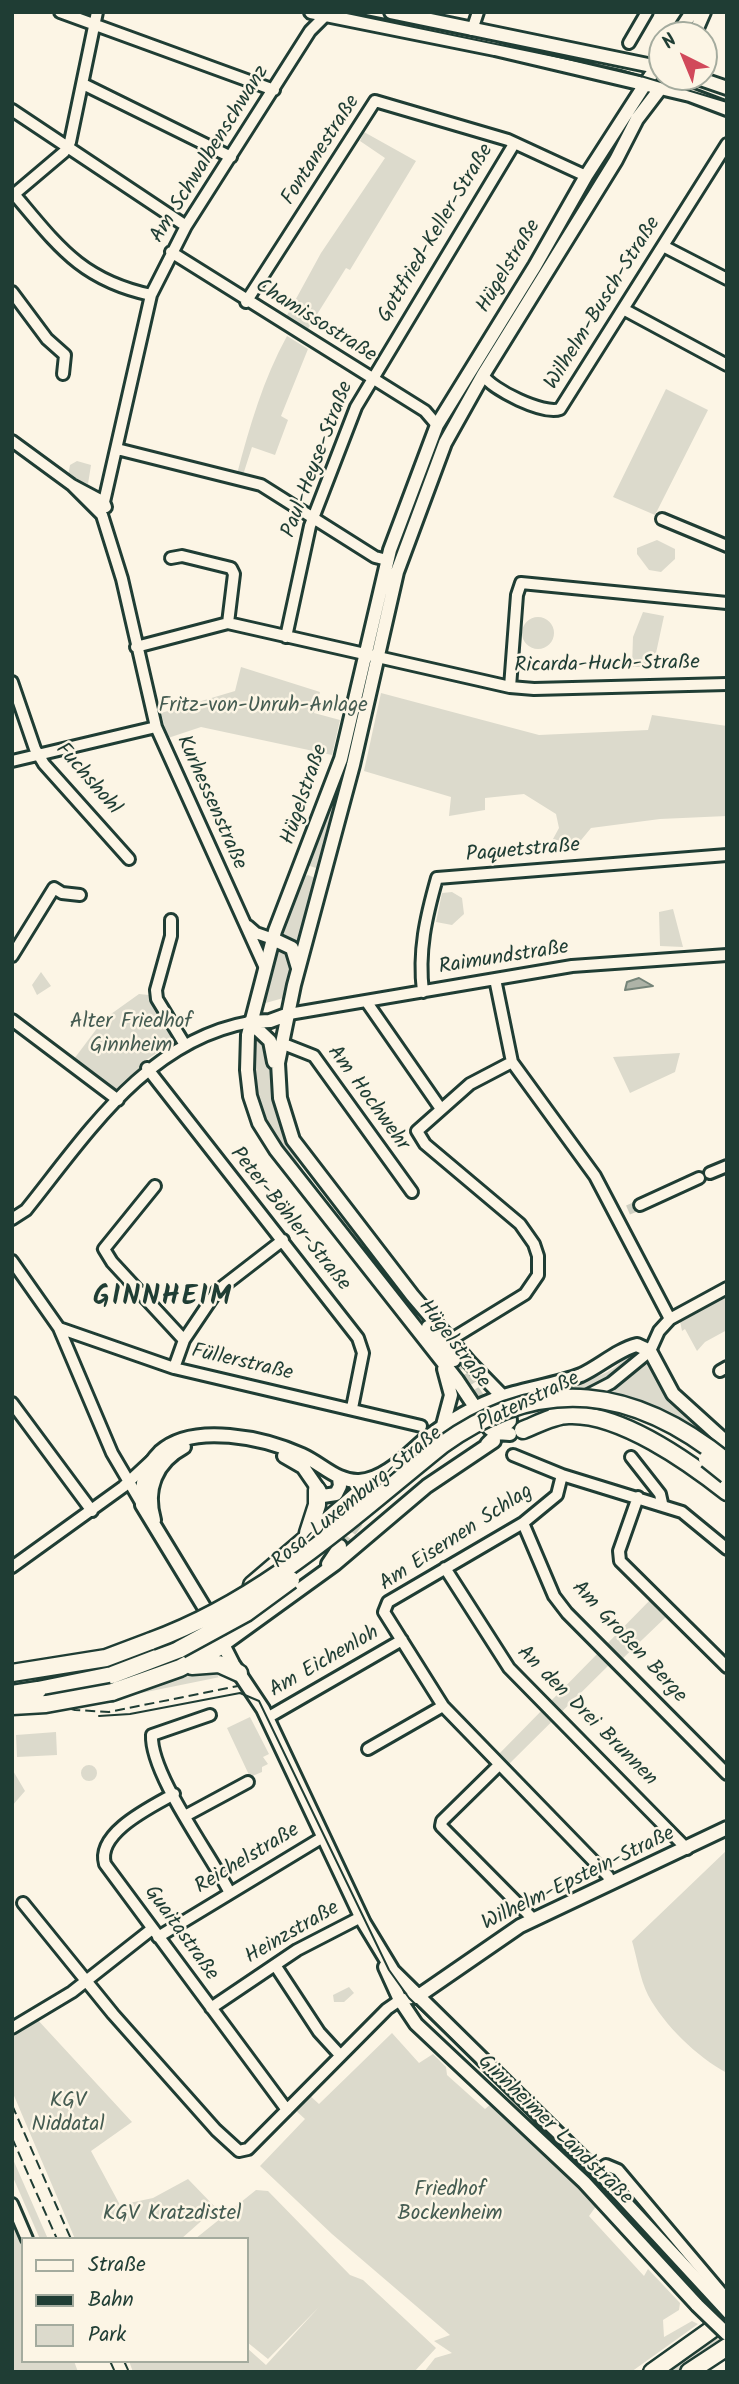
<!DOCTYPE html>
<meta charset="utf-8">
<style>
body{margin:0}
#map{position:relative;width:739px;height:2384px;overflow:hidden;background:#fcf5e5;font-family:Kalam,sans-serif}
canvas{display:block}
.frame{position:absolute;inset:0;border:14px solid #1f3d34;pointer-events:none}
.legend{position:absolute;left:21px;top:2237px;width:228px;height:126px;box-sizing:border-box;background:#fcf5e5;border:2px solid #a4ab9e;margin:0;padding:9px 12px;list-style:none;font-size:21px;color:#1f3d34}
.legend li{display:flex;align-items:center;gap:14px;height:35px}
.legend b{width:35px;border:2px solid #a4ab9e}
.north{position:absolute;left:648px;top:21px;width:70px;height:70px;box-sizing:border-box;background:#fcf5e5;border:2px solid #a4ab9e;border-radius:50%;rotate:317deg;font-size:19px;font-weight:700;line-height:28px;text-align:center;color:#1f3d34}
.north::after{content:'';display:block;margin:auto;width:24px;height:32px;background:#d1495b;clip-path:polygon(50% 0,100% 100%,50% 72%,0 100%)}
</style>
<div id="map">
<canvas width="739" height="2384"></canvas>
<div class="frame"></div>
<ul class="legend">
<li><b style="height:9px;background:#fcf5e5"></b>Straße</li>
<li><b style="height:9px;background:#1f3d34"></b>Bahn</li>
<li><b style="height:19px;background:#dcdacc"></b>Park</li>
</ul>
<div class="north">N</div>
</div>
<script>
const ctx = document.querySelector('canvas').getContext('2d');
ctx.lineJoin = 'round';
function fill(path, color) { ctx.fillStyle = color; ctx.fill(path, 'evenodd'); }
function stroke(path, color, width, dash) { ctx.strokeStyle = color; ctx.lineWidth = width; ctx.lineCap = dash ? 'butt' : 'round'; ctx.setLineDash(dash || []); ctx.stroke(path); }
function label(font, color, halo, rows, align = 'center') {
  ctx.font = font + ' Kalam,sans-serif'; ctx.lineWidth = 5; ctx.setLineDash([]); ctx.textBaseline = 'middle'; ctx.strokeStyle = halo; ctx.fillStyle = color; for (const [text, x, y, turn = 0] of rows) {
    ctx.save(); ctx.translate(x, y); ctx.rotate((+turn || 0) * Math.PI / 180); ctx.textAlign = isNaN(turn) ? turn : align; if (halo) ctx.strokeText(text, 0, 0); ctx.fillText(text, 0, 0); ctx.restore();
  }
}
const green = new Path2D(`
 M364,132L416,161L350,270L346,268L306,332L285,319L321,253L385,158L360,141Z
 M585,187L588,194L418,495L435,437Z
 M287,336L308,349L281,416L288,420L275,455L252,447L243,475L237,474C250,425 263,380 287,336Z
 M666,389L708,410L655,515L613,497Z
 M77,461L91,465L88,484L68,476L70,465Z
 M657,540L675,549V559L661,572L649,570L637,554V548Z
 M643,612L664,616L653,667H632L633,637Z
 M522 633a16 16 0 1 1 32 0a16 16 0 1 1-32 0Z
 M372,660L322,870L304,864Z
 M241,667L320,692L314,713L340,720L332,755L201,727L168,738L161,713L235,691Z
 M381,693L539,735L648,730L652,715L727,726V816L660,819L591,828L577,845L553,839L559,828L556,814L524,794L485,798V810L449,816L451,797L364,771Z
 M308,875L315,878L318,886L301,952L278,935L300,878Z
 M452,892L462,898L464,914L452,925L436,922L442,893Z
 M673,909L683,947L660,946L659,912Z
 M282,947L294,959L287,997L262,1004L274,953Z
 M41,972L51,986L37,995L32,985Z
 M139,994L149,995L175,1041L146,1060L120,1088L114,1090L74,1059L104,1019Z
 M259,1037C275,1052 274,1098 280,1121C288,1155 315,1187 334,1215C279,1149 254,1129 251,1038Z
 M680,1053L675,1072L630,1093L613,1057Z
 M727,1293V1330L705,1342L697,1351L685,1329L682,1331L680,1321Z
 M640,1350L639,1355C613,1377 597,1392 562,1393C573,1378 592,1381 609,1371C622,1364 626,1354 640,1350Z
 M650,1362L666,1396L727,1451V1455C683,1421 659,1409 606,1395Z
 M652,1598L668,1615L619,1662L616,1658L507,1766L497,1756Z
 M203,1644L210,1645L102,1701C143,1695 178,1673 218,1666V1677L230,1675L87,1704L12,1688V1681L113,1676Z
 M250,1717L269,1754L263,1757L268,1764L262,1767V1772L250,1777L227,1728Z
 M56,1732L57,1755L17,1757L16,1735Z
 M81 1773a8 8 0 1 1 16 0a8 8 0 1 1-16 0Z
 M12,1769L25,1791L12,1806Z
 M727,1850V2073C697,2057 664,2025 648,1995C640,1979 637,1958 632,1941Z
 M349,1987L354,1993L344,2002H334L333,1995Z
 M12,2015L18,2028L36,2018L132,2122L91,2151L120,2205L153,2198L188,2179L216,2208L181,2239H75L12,2091Z
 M392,2033L419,2063L433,2054L446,2067L447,2075L485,2109L491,2104L597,2205L589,2216L644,2276L648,2269L680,2303L679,2310L663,2320L664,2337L692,2321L698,2324L631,2372H424L435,2358L452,2353L434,2341L450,2335L332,2234L260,2166L305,2119L294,2109L308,2094L319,2104Z
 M12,2157L48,2239H40L12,2175Z
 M256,2190L268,2191L350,2275L363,2280L436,2348L414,2372H133L129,2361H247V2348L266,2365L319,2307L268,2359L247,2342V2239H195Z
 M12,2207L23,2239V2361H74L78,2372H12Z
 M716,2336L722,2343L677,2372H666Z`);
const water = new Path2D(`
 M639,978L653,986L625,990L627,982Z`);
const minorTunnel = new Path2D(`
 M628,1210L640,1205`);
const majorTunnel = new Path2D(`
 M454,1360L478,1397L479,1415
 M340,1546L360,1518`);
const minor = new Path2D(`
 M60,12L274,90
 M472,30L478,12
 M629,43L647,12
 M83,84L231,157
 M12,110L186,226
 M14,194C58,246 81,280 151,295
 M12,196L64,152L70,142L97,12
 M663,246L727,279
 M171,252L425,411L437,425
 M12,292L47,339L65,355L63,374
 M246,302L375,101L508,140L586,176
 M625,310L727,365
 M483,375C492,390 544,415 560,409L727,144
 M12,441L72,485L104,502L106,507
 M117,449L261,485L375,557L387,560
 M72,485L102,515L122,579L156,727L265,968
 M96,507L104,502L151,295L186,226L310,31L326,15
 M662,519L727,546
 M171,558L182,556L231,568L234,574L228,623
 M286,637L310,526L356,407L514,144
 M136,647L228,623L510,687L534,689L727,684
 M12,682L35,749L44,764L129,859
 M510,687L517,595L521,583L727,603
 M12,761L156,727
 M171,920V936L156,990L157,999L185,1045
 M248,926L256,933L273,939
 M12,956L54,888L62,893L80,895
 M495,979L512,1062L595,1176L670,1319
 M423,992C418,951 426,917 437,878L727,855
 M366,1001L441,1109
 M289,1014L572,966L727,955
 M12,1020L118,1100
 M281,1043L314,1056L412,1192
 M147,1068L358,1338L363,1353L352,1408
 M710,1173L727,1166
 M155,1186L104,1249L112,1262L184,1340L174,1368
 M640,1205L699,1178
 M12,1219L26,1210C87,1134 147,1040 250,1022
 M12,1261L59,1328L112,1453L142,1504
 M59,1328L174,1368L421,1426
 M184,1340L217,1291L283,1240
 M450,1340L525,1294L538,1275V1256L534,1244L520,1224L425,1144L417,1131L470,1084L512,1062
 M720,1371L727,1367
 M12,1403L92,1511
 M553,1413L611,1383L650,1351L659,1331L670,1319L727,1288
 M513,1455L562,1475L682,1512L727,1549
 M631,1457L660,1494L662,1503
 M562,1475L557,1495L523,1523L388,1602L384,1612L443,1706L608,1876L610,1884
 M638,1497L619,1551L620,1561L727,1667
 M523,1523L554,1596L567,1613L727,1774
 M12,1567L123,1487L151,1461
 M445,1568L509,1668L687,1849
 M210,1715L152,1735C150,1774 211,1855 230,1893
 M267,1718L402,1640
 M368,1749L443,1706
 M498,1766L442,1821L441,1826L534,1920
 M174,1794C151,1807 96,1833 105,1864L287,2110
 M185,1816L248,1782
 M23,1903L113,2014L216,2130L239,2151L248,2149L387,2009L400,2000L417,1997
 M158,1937L323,1837
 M275,1965L319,2032L340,2055
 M211,2008L297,1950L361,1917
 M12,2028L72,1992L152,1929
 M597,2172L606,2165L618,2170L725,2297
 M12,2204L27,2239`);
const major = new Path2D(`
 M311,12L495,49L690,95L727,109
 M391,12L662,68
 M677,35L692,12
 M694,35L704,12
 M695,77L727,88
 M273,939L292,948L298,968
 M250,1022L270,1041L274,1062
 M250,1022L270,1021L289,1014
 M428,1327L454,1360
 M443,1425L451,1395L444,1369
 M510,1434L496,1433L489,1428L457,1380L276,1150L259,1123L250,1096L247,1070L248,1035L275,931L341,759L390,550L437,425L535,266L586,176L662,58
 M726,1442L673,1394L650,1351L637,1345C617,1350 599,1367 581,1375C560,1383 536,1387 514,1393C483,1401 455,1417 429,1436C409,1452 386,1480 359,1481C337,1482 322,1464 302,1455C265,1438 193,1422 160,1452C145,1467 140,1485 142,1505L204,1607L233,1664L263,1709L364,1923L393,1971L597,2172L727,2312
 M487,1444L510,1421L508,1402L470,1363L412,1295L293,1140L280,1098L278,1063L294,985L353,765L397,572L445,443L483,375L616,160L637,119L669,77
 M284,1456L303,1467L323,1496L336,1494L340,1486L339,1478
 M154,1520C145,1489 156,1462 184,1447
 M328,1564L340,1546
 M223,1645L335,1564L427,1486L494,1441
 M385,1967L400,2000L416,2024L584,2182L697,2305
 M417,1997L520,1926L727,1828`);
const highway = new Path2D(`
 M523,1430C538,1424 554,1415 569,1415C620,1413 689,1462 727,1492
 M726,1442L727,1443
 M308,1533L317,1505V1490
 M252,1585L375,1480
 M192,1666L219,1664L239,1673
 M12,1673L106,1658L151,1641
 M38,1690L112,1675L180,1649
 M112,1692L180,1668L223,1645
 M652,2372L711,2330
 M689,2372L727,2347`);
const tram = new Path2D(`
 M342,12L621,70L727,102
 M99,1716L130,1714L240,1693L259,1701L389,1970L409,1998L595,2178L727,2321`);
const rail = new Path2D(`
 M12,1695L75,1710L109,1712L238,1686
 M12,2105L71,2239
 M12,2138L57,2239
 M110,2361L115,2372
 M124,2361L129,2372`);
const majorBridge = new Path2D(`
 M697,2305L727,2334`);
const highwayBridge = new Path2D(`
 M707,1459L727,1475
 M151,1641C264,1600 350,1519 442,1445C542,1373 635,1387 727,1462
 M180,1649L246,1613L291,1580
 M12,1694L38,1690
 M12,1706L46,1704L112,1692`);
const streetNames = [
 ["Fontanestraße",322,151,-57],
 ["Am Schwalbenschwanz",211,155,-58],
 ["Gottfried-Keller-Straße",437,234,-59],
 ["Hügelstraße",510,267,-59],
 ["Wilhelm-Busch-Straße",604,304,-58],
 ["Chamissostraße",315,322,32],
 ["Paul-Heyse-Straße",319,460,-69],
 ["Ricarda-Huch-Straße",607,666,-1],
 ["Fuchshohl",87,780,49],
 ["Hügelstraße",306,795,-71],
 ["Kurhessenstraße",210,803,66],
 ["Paquetstraße",523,852,-5],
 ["Raimundstraße",504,959,-9],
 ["Am Hochwehr",367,1099,54],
 ["Peter-Böhler-Straße",289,1220,51],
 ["Hügelstraße",453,1345,53],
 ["Füllerstraße",242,1364,13],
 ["Platenstraße",529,1403,-26],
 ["Rosa-Luxemburg-Straße",358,1499,-39],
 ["Am Eisernen Schlag",457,1539,-33],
 ["Am Großen Berge",628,1643,47],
 ["Am Eichenloh",325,1663,-30],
 ["An den Drei Brunnen",586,1717,45],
 ["Reichelstraße",248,1860,-31],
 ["Wilhelm-Epstein-Straße",579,1880,-26],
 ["Guaitastraße",180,1934,54],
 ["Heinzstraße",293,1934,-30],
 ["Ginnheimer Landstraße",554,2131,44]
];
const parkNames = [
 ["Fritz-von-Unruh-Anlage",263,707],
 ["Alter Friedhof",131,1023],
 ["Ginnheim",131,1047],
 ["KGV",68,2102],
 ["Niddatal",68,2126],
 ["Friedhof",450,2191],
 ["Bockenheim",450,2215],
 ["KGV Kratzdistel",172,2215]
];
const districtNames = [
 ["GINNHEIM",163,1299]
];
fill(green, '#dcdacc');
fill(water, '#aeb3a7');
stroke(water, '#758479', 2);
stroke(minorTunnel, '#d0d0c2', 10, [10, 5]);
stroke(majorTunnel, '#d0d0c2', 12, [12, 6]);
stroke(minor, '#1f3d34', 16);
stroke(major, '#1f3d34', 18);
stroke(highway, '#1f3d34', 21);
stroke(minor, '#fcf5e5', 10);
stroke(major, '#fcf5e5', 12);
stroke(highway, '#fcf5e5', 16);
stroke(tram, '#1f3d34', 2);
stroke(rail, '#1f3d34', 2, [10, 5]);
stroke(majorBridge, '#1f3d34', 18, []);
stroke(highwayBridge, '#1f3d34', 21, []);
stroke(majorBridge, '#fcf5e5', 12);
stroke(highwayBridge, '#fcf5e5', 16);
label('21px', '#1f3d34', '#fcf5e5', streetNames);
label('21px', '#455c52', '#fcf5e5', parkNames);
ctx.letterSpacing = '2px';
label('bold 28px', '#1f3d34', '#fcf5e5', districtNames);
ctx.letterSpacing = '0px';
</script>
